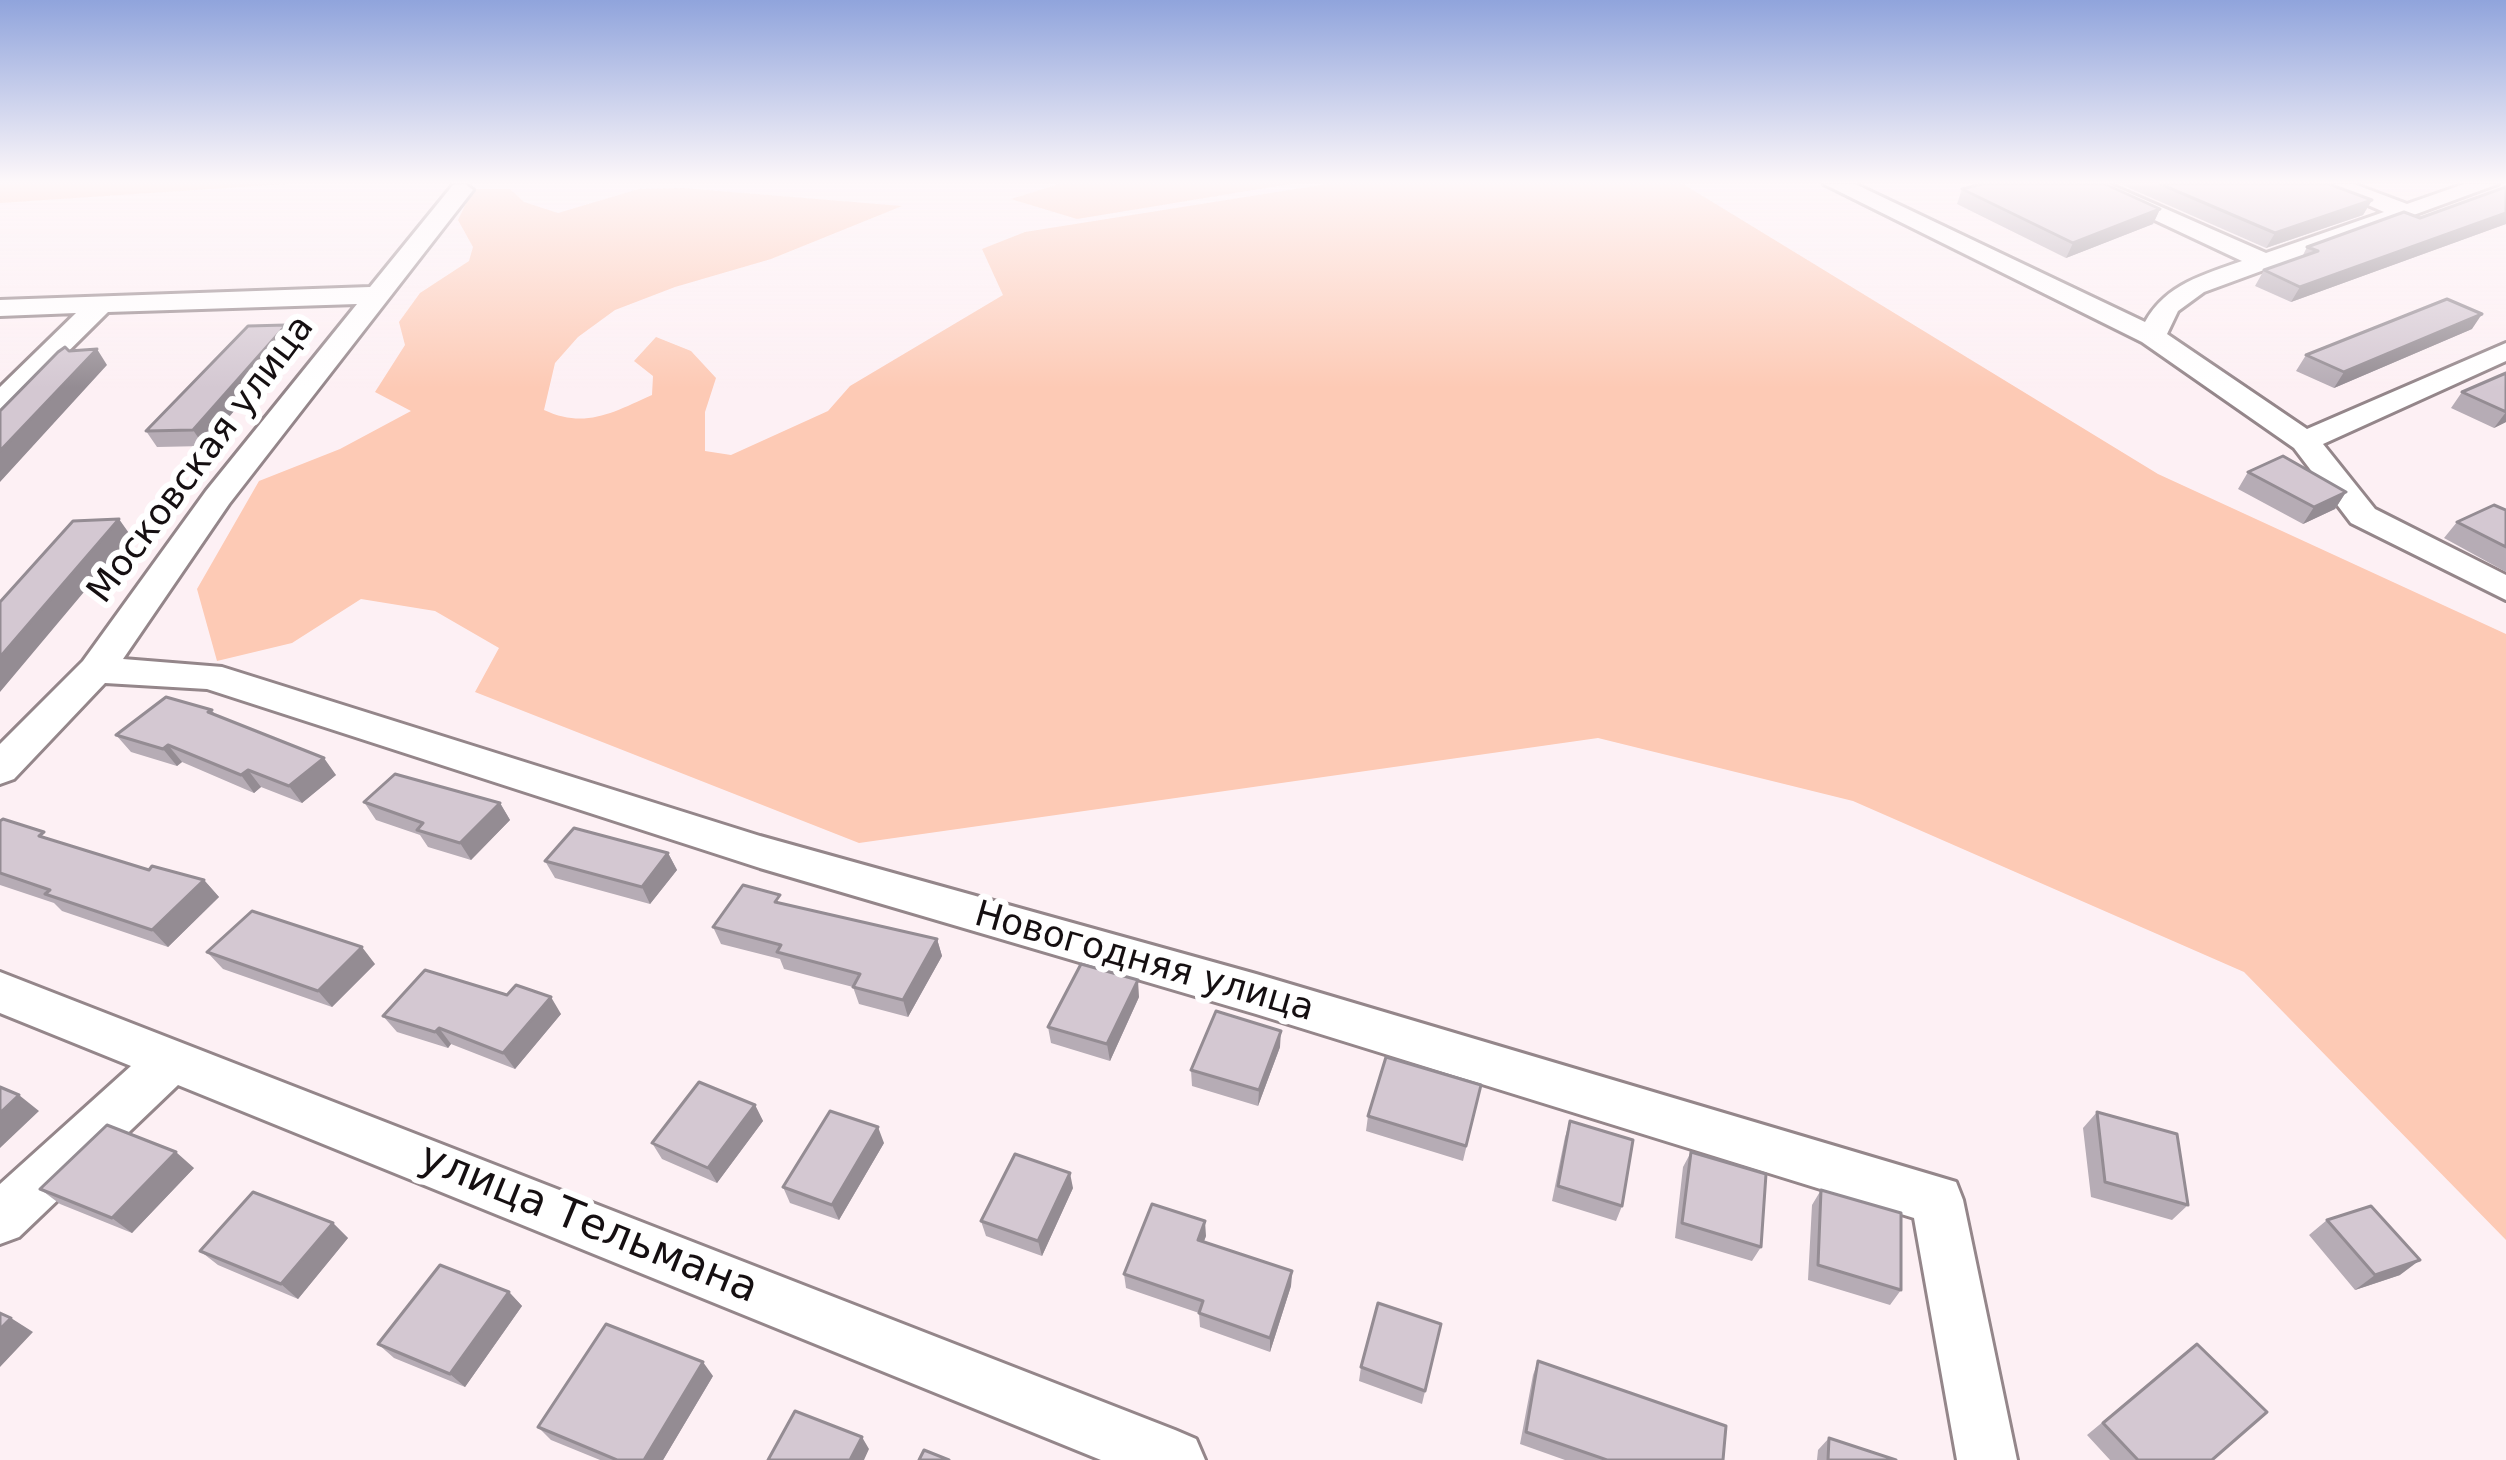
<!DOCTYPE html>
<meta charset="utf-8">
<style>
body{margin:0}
canvas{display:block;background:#fdf0f4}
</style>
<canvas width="2506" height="1460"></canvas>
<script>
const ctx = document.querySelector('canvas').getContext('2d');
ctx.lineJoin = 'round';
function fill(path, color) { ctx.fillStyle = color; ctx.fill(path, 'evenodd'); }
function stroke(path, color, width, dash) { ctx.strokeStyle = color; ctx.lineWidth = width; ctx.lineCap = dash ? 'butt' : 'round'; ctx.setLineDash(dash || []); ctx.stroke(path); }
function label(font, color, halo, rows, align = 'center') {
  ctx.font = font + ' "DejaVu Sans",sans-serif'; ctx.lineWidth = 12; ctx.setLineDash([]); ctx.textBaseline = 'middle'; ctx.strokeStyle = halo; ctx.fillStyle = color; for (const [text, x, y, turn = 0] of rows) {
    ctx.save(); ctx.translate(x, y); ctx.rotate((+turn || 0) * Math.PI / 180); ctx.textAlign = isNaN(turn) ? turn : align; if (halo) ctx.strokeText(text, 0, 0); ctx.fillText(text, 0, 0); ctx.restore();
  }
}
const green = new Path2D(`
 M0,184H286L0,203Z
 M1059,184H1290L1077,219L1011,199Z
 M1327,184H1683L2158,474L2506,634V1240L2244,972L1853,801L1598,738L859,843L475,692L499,648L435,611L361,599L292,643L217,661L197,589L259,481L340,449L411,411L375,392L405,345L399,322L420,293L469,261L473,247L458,220L473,189H510L524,202L558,213L639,189L683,188L902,206L771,259L675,287L615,310L578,337L555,363L544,410C585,429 612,413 652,395L653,376L634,361L656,337L691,351L716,378L705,412V451L731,455L828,411L850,386L1003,295L982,249L1025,232Z`);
const minor = new Path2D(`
 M1824,184H1855L2145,322C2166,284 2203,275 2242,261L2078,184H2109L2266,253L2384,212L2320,184H2354L2407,204L2464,184H2498L2204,292L2178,311L2167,334L2307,429L2506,343V361L2323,444L2375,509L2506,575V600L2351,523L2294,448L2142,342Z
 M453,185L465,184L473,190L229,504L123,659L222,667L760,836L1256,974L1956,1182L1963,1200L2017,1460H1957L1914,1218L1256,1014L760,868L207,689L105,683L14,779L0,784V744L83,661L206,491L357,304L108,312L10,409L0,412V387L76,313L0,316V300L370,287Z
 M0,972L1175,1430L1196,1439L1205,1460H1101L178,1085L19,1237L0,1244V1184L131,1066L0,1013Z`);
const wall = new Path2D(`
 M2120,184H2329L2372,200L2363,215L2266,248Z
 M2506,187V224L2291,302L2255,286L2264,270L2302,257L2307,247L2420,218Z
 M1962,189L2160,209L2153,224L2066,258L1957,204Z
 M2472,329L2334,388L2296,371L2306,355Z
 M295,340L204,446L157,447L146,431Z
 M2506,373V422L2494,428L2451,408L2462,392Z
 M2248,472L2346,492L2335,509L2303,524L2238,489Z
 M2506,510V572L2444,538L2457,522Z
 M212,710L216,716L336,775L302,803L261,787L254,793L182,762L177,766L131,752L116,735Z
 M364,802L500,803L510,820L471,860L428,847L420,835L376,820Z
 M0,821L52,840L149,870L204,880L219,897L168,947L62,911L54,903L0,885Z
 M668,853L677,870L650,904L555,878L545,861Z
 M784,904L937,939L942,956L908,1017L859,1004L853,987L784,969L780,959L721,944L713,927Z
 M207,952L375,964L332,1007L223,969Z
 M507,995L561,1014L515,1069L451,1044L448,1048L397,1032L383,1016Z
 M1139,997L1110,1061L1051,1043L1048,1027Z
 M1280,1047L1258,1106L1192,1086L1191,1070Z
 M1481,1085L1463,1161L1366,1131L1368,1116Z
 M755,1105L763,1121L717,1183L662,1159L652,1143Z
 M2097,1112L2188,1205L2172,1220L2091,1197L2083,1128Z
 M1570,1121L1622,1206L1616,1221L1552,1201L1565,1137Z
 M884,1143L839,1220L790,1203L783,1187Z
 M1691,1152L1761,1247L1752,1261L1675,1238L1683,1167Z
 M194,1168L132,1233L60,1204L40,1189Z
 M1073,1188L1042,1256L986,1236L981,1221Z
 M1821,1190L1901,1290L1890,1305L1808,1280L1812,1205Z
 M2327,1220L2400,1275L2355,1290L2309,1235Z
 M333,1223L348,1238L298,1299L218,1265L200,1251Z
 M1206,1236L1204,1241L1292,1271L1291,1286L1270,1352L1200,1327L1199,1313L1126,1288L1124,1274Z
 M509,1292L522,1306L465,1387L394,1358L378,1344Z
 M1441,1324L1422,1404L1359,1381L1361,1367Z
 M2197,1344L2212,1460H2110L2087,1435Z
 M1538,1361L1723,1460H1565L1520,1444L1533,1375Z
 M713,1376L663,1460H600L551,1440L538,1427Z
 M1829,1438L1896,1460H1817L1818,1450Z`);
const shadedWall = new Path2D(`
 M2372,200L2363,215L2266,248L2275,233Z
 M2160,209L2153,224L2066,258L2073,243Z
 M2506,213V224L2291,302L2300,287Z
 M2482,314L2472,329L2334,388L2344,372Z
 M286,325L295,340L204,446L193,430Z
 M97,349L107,365L0,482V451Z
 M2506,412V422L2494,428Z
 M2346,492L2335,509L2303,524L2314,507Z
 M119,519L131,536L0,692V657Z
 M168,745L182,762L177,766L163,749Z
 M324,758L336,775L302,803L289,786Z
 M248,770L261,787L254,793L241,775Z
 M500,803L510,820L471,860L460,843Z
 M668,853L677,870L650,904L642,887Z
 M204,880L219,897L168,947L152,930Z
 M937,939L942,956L908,1017L903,1000Z
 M362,947L375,964L332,1007L318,991Z
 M1138,980L1139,997L1110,1061L1107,1044Z
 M551,997L561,1014L515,1069L503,1053Z
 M439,1028L451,1044L448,1048L435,1032Z
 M1281,1031L1280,1047L1258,1106L1259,1090Z
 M19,1095L39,1111L0,1148V1113Z
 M755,1105L763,1121L717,1183L708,1168Z
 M878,1127L884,1143L839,1220L832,1205Z
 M176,1152L194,1168L132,1233L112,1218Z
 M1070,1173L1073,1188L1042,1256L1038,1241Z
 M1205,1221L1206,1236L1199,1254L1198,1240Z
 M333,1223L348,1238L298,1299L281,1284Z
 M2420,1260L2400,1275L2355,1290L2375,1275Z
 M1292,1271L1291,1286L1270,1352V1338Z
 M509,1292L522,1306L465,1387L450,1374Z
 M11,1318L33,1332L0,1367V1329Z
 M703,1362L713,1376L663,1460H644Z
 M862,1437L869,1449L864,1460H850Z`);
const building = new Path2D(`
 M1982,184H2105L2160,209L2073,243L1962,189Z
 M2160,184H2329L2372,200L2275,233Z
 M2506,187V213L2300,287L2264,270L2318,251L2307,247L2404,212L2420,218Z
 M2447,299L2482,314L2344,372L2306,355Z
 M286,325L193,430L146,431L248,326Z
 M65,347L69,351L97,349L0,451V411L58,352Z
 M2506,373V412L2462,392Z
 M2283,456L2346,492L2314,507L2248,472Z
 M2494,505L2506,510V547L2457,522Z
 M119,519L0,657V602L73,521Z
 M166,697L212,710L208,712L324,758L289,786L248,770L241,775L168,745L163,749L116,735Z
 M395,774L500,803L460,843L417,830L423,823L364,802Z
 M3,819L44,832L39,836L149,870L152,866L204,880L152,930L45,894L50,890L0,873V821Z
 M574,828L668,853L642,887L545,861Z
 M743,885L780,895L775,902L937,939L903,1000L853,987L860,974L777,952L781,945L713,927Z
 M252,911L362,947L318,991L207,952Z
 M1081,964L1138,980L1107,1044L1048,1027Z
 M425,970L507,995L516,985L551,997L503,1053L439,1028L435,1032L383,1016Z
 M1216,1011L1281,1031L1259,1090L1191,1070Z
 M1386,1057L1481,1085L1466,1146L1368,1116Z
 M699,1082L755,1105L708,1168L652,1143Z
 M0,1087L19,1095L0,1113Z
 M830,1111L878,1127L832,1205L783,1187Z
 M2097,1112L2177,1134L2188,1205L2105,1182Z
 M1570,1121L1633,1140L1622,1206L1558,1186Z
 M107,1125L176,1152L112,1218L40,1189Z
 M1691,1152L1766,1174L1761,1247L1682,1223Z
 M1015,1154L1070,1173L1038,1241L981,1221Z
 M1821,1190L1901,1213V1290L1818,1265Z
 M253,1192L333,1223L281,1284L200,1251Z
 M1152,1204L1205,1221L1198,1240L1292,1271L1270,1338L1199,1313L1203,1301L1124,1274Z
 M2371,1206L2420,1260L2375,1275L2327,1220Z
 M440,1265L509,1292L450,1374L378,1344Z
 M1378,1303L1441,1324L1425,1391L1361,1367Z
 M0,1313L11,1318L0,1329Z
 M606,1324L703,1362L644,1460H617L538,1427Z
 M2197,1344L2267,1412L2212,1460H2138L2103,1423Z
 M1538,1361L1726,1426L1723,1460H1607L1526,1432Z
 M795,1411L862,1437L850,1460H768Z
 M1829,1438L1896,1460H1828Z
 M924,1450L949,1460H919Z`);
const streetNames = [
 ["Московская улица",202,460,-53],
 ["Новогодняя улица",1144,963,16]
];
const nearStreetnames = [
 ["улица Тельмана",588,1225,22]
];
fill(green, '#fdcab5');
stroke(minor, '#94868a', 6);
fill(minor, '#fff');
fill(wall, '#b6acb5');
fill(shadedWall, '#948c93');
fill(building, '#d4c8d2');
stroke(building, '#948c93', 3);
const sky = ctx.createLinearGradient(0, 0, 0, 388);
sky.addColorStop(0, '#90a4dc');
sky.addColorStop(0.47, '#fef8fa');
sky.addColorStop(1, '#fef8fa00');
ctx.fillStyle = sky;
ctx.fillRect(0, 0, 2506, 388);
label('36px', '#150f11', '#fff', streetNames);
label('42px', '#150f11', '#fff', nearStreetnames);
</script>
